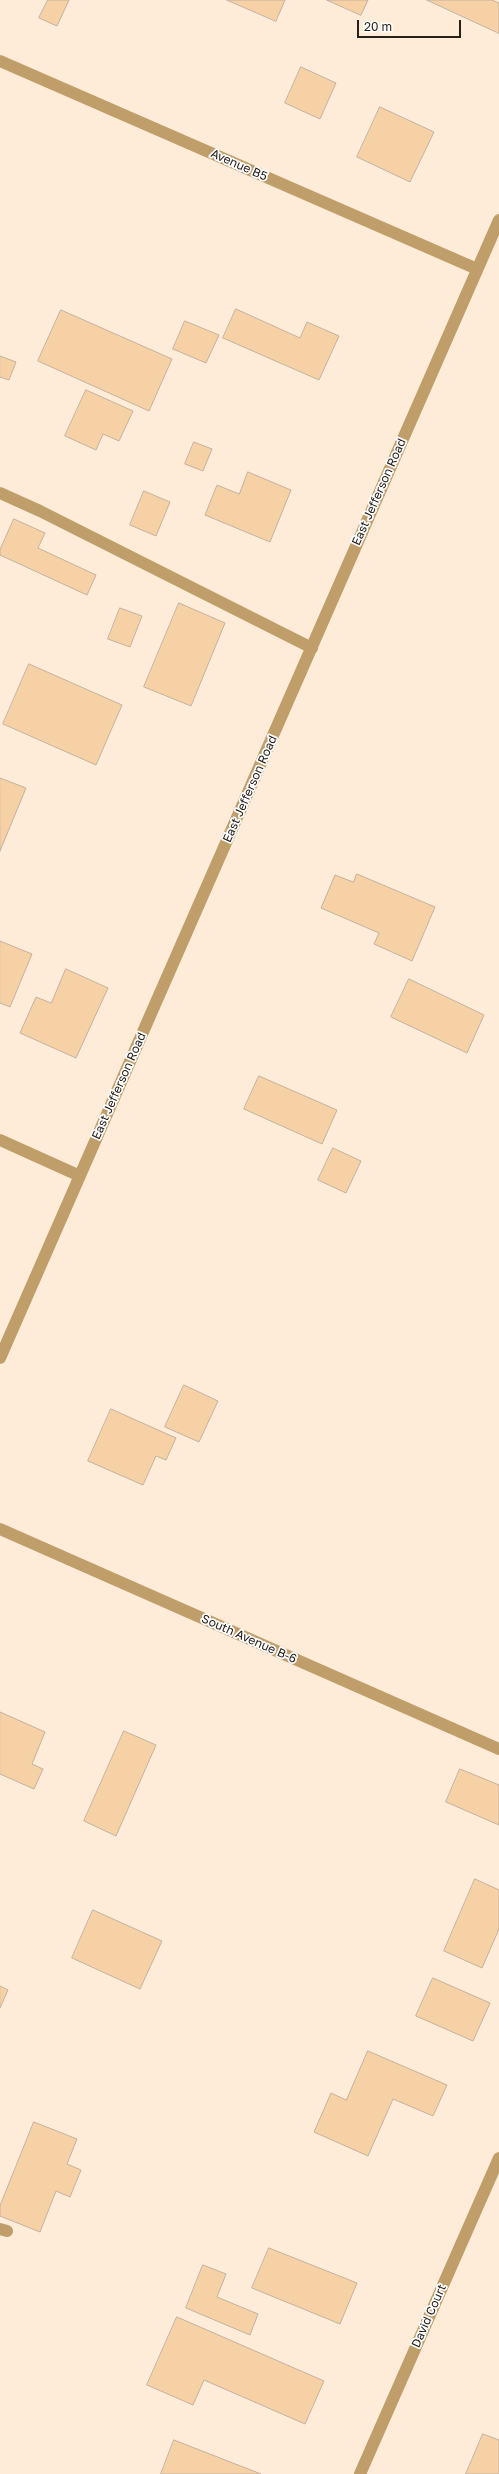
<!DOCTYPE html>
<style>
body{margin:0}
#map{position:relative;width:499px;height:2474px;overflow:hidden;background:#ffecd8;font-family:"Golos Text",sans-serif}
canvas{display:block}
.scale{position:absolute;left:357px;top:20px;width:104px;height:18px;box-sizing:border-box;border:2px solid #272019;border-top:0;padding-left:5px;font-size:12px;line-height:14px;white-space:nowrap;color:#272019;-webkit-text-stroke:3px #fdfdfd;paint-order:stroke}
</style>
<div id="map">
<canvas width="499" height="2474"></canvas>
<div class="scale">20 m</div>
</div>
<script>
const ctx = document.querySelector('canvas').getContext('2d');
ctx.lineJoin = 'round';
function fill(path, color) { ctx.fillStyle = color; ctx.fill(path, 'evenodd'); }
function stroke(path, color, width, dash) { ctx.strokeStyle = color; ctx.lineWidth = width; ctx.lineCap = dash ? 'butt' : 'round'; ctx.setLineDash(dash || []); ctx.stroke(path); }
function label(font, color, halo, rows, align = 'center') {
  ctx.font = font + ' "Golos Text",sans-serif'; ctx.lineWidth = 3.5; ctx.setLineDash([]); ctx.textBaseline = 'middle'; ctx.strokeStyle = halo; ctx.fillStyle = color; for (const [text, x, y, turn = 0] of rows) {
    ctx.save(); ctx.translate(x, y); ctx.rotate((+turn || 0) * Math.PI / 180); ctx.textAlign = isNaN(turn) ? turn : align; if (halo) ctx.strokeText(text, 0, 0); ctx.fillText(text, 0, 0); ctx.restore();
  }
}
const building = new Path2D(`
 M48,0H69L57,26L39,18Z
 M227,0H285L276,21Z
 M327,0H368L361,15Z
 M427,0H492L499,3V33Z
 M301,67L336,83L320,119L285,103Z
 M380,107L434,132L410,182L357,157Z
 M236,309L300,338L307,322L339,336L319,380L223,338Z
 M61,310L172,359L149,411L38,361Z
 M185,321L219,335L206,363L173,349Z
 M0,356L16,362L9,380L0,377Z
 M86,390L133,411L119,441L103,434L96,450L65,436Z
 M194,442L212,449L203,471L185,464Z
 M248,472L291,490L270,542L205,515L217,485L239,494Z
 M144,491L170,502L156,536L130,525Z
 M14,519L45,533L38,548L96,575L87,595L0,555V550Z
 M179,603L225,623L191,706L144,687Z
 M120,608L142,616L130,647L108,639Z
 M29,664L122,705L96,765L3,724Z
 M0,778L26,788L0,851Z
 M357,874L435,907L412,961L374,944L379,933L321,908L335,875L353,882Z
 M0,941L32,954L10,1007L0,1003Z
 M66,969L108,988L76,1058L20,1033L36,997L51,1003Z
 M409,979L484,1015L467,1053L391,1017Z
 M259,1076L337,1110L322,1144L244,1109Z
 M333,1148L361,1161L346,1193L318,1180Z
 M184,1385L218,1401L199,1442L165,1427Z
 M111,1409L176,1438L166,1460L156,1456L143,1485L88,1461Z
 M0,1712L45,1732L32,1764L43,1769L34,1789L0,1774Z
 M124,1731L156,1745L116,1836L84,1821Z
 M460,1769L499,1785V1825L446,1802Z
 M475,1879L499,1890V1929L482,1968L444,1951Z
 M93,1910L162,1941L140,1989L72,1958Z
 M433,1978L490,2003L473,2041L416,2016Z
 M0,1986L8,1990L0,2008Z
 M368,2051L447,2085L433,2116L393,2099L368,2156L314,2132L331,2093L346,2100Z
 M34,2122L77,2139L67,2164L81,2170L70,2197L56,2191L40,2232L0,2216V2206Z
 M269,2248L357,2283L340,2324L252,2288Z
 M203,2265L226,2274L217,2297L258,2314L250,2335L186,2308Z
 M177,2317L324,2381L305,2424L204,2380L193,2405L147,2385Z
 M483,2434L499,2440V2474H466Z
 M174,2440L261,2474H161Z`);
const lane = new Path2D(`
 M0,493L40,511L312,648
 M0,2229L7,2231`);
const street = new Path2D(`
 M0,61L477,269
 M0,1140L80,1176
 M0,1358L499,220
 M0,1529L499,1749
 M360,2474L499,2158`);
const streetNames = [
 ["Avenue B5",239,165,24],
 ["East Jefferson Road",379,492,-66],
 ["East Jefferson Road",250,789,-66],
 ["East Jefferson Road",119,1086,-66],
 ["South Avenue B-6",249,1639,24],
 ["David Court",429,2316,-66]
];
fill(building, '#f7d1a6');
stroke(building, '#c3b19e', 1);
stroke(lane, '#bf9e6a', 12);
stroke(street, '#bf9e6a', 12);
label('12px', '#272019', '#fdfdfd', streetNames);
</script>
